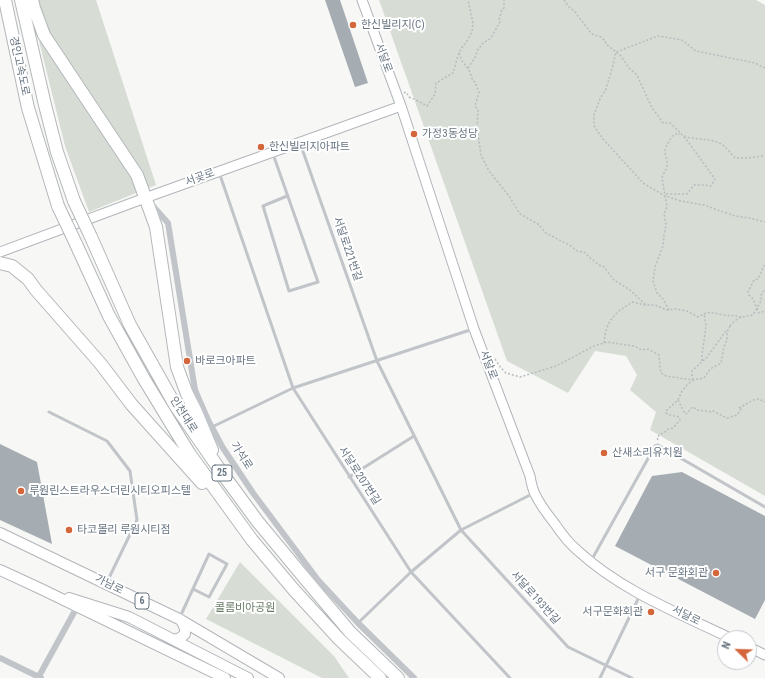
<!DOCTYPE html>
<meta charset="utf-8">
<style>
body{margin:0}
#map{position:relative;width:765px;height:678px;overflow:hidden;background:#f7f8f5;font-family:"Roboto Condensed",sans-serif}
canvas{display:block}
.north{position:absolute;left:717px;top:630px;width:40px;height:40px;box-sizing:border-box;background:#fff;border:1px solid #c3c8cd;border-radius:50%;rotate:293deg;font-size:11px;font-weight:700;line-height:16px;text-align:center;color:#697683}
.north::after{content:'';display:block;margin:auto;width:14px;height:18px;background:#d3663a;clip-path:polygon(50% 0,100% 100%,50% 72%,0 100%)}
</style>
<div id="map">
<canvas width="765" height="678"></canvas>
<div class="north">N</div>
</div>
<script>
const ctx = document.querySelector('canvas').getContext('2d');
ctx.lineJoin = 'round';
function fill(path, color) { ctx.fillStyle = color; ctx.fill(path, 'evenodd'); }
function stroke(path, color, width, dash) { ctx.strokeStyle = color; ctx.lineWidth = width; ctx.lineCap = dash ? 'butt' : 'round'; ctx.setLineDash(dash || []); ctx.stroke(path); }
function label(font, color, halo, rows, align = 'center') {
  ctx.font = font + ' "Roboto Condensed","Noto Sans KR",sans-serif'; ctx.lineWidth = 4; ctx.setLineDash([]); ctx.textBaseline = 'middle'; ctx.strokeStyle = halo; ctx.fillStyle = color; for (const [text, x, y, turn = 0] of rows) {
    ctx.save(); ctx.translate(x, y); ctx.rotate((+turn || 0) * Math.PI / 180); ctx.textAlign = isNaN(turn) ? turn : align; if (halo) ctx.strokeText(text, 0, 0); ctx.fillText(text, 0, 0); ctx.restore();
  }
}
const green = new Path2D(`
 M33,0H96L156,185L89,212L65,146L40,45Z
 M379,0H756L765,5V496L650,430L656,412L630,390L637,375L626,356L595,351L568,393L507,361Z
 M240,562L334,656L349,678H322L206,619Z`);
const building = new Path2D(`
 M325,0H340L368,83L355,87Z
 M0,444L37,462L52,544L0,520Z
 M682,472L765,516V600L755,619L615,546L652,476Z`);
const path = new Path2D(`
 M564,0L569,7L575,12L591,33L594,35L601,37L605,41L606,44L621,56L629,68L637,75L651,106L663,123H670C676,128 681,134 686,139L715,179L711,186L704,185H694L687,194H666L665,196
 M459,53L462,61L469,70L473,81L475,82L479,92L475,106L478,110L477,127L481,155L489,171L509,196L520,214L538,224L546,233L571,246L577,251L584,252L589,257L599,265L604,267L614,280L630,290L647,306
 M468,68L476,56L477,51L484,42L487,41L491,38L500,22L499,20L502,9L504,8V0
 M765,68L755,63L696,51L682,40L658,36L616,52L612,69L606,89L600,99L594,115V126L603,139L635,174L643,183L665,196L681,201L704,205L735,216L749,218L765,222
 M404,93L406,92L409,97L418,101L427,106L435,94L436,83L453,73C456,64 458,50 465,44L472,32L473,23L468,0
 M684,136C697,141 713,137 724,146C728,149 731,154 735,158H747L762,156H765
 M765,265L764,266L758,279L754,280L748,292L749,295L753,299L759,313L765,311
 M669,310L663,299L657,293L653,281L655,267L663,246L664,235L666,225L664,214L667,207L662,178C663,174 666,171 667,166C668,161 665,156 665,151C665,147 671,137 674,135C677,133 678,134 680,134
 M730,326C737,317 742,317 753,315L761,301V295L765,289
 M604,343C606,320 614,313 633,302L644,305H655L667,310L676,309L687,311L698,317C709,310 712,313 724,315C731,316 734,315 741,317
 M495,359L501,368L506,373L520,377L556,366L594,346L607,342L634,346L642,350L648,349L659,355L660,367L661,373L666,376L693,380L704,378L710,369L721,363L724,347L727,340V332L730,326
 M702,361V355L706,326L704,313
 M693,380L692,375V371L707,357L726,331
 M678,400L685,414L688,413L690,409L693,407L697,410L712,412L713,411L727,418L737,415L741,409L739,408L753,400L759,399L765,402
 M658,440L657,438L660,434L664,433L668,429L673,428L680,420L679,417L670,415L666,413V411L678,400L682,391L687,385L693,380`);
const lane = new Path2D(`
 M300,143L377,361L461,530L568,647L632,678
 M273,154L318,282L289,291L263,206L287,196
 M219,172L293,388L411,572L510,678
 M49,412L107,441L130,471L137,520L107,582
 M212,427L293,388L473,329
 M349,477L414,436
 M591,561L655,446L658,445L765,507
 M180,617L209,554L227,564L209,597L193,589
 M358,623L411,572L461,530L534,493
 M600,678L640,595`);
const street = new Path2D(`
 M152,205L168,223L195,390L208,420L223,448L253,493L318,580L358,623L414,678
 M0,658L41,678
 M38,678L77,607`);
const secondary = new Path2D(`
 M362,0L401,106L474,329L530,476C531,482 532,488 535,494C540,505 548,515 555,524C561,533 569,543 577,550C620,590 678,613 730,638
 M0,252L145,198L401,106
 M749,647L765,655`);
const primary = new Path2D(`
 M0,533L179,619L279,678
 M0,570L39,588L225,678
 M69,598L129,617L248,678
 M174,640L180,638L185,634V628L181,620`);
const highway = new Path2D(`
 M5,0L28,108L58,206
 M21,0L45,105L57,152L74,201
 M32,0L34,8L44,35L137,175L156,227L177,367L187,394L196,412L212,450
 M91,237L130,325L175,405L222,473L258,522L302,575L350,632L398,678
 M76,244L109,316L144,379L189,453L252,540L294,590L339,639L380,678
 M0,263L12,266L28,279L36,290L100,363L132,405L202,483`);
const highwayBridge = new Path2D(`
 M74,201L91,237
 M58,206L76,244`);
const markers = [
 [353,25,4,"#d3663a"],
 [414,134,4,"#d3663a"],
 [261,147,4,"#d3663a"],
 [187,361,4,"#d3663a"],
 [604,453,4,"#d3663a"],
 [21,491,4,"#d3663a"],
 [69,530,4,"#d3663a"],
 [716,573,4,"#d3663a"],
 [651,612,4,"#d3663a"]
];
const shields = [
 [222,473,20],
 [142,601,14]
];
const shieldNames = [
 ["25",222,473],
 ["6",142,601]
];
const poiNames = [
 ["한신빌리지(C)",361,25],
 ["가정3동성당",422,134],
 ["한신빌리지아파트",269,147],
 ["바로크아파트",195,361],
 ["산새소리유치원",612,453],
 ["루원린스트라우스더린시티오피스텔",29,491],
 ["타코몰리 루원시티점",77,530],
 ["서구 문화회관",708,573,"right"],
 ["서구문화회관",643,612,"right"]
];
const streetNames = [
 ["서달로",383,58,70],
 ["경인고속도로",19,66,78],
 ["서곶로",200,178,-20],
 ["서달로221번길",347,249,71],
 ["서달로",488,365,69],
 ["인천대로",183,415,57],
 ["가석로",241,456,57],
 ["서달로207번길",359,476,57],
 ["가남로",109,585,26],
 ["서달로193번길",535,598,48],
 ["서달로",686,616,26]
];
const parkNames = [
 ["콜롬비아공원",245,608]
];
fill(green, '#d7dcd5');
fill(building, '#a5acb2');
stroke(secondary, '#b1b6bb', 11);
stroke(primary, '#b2b6ba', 12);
stroke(highway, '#b4b7ba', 14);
stroke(path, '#b9bcbe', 1.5, [2, 2]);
stroke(lane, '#c1c4c8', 3);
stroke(street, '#c1c4c8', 6);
stroke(secondary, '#fff', 9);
stroke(primary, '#fff', 10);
stroke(highway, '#fff', 12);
stroke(highwayBridge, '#b4b7ba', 14, []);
stroke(highwayBridge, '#fff', 12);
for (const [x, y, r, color] of markers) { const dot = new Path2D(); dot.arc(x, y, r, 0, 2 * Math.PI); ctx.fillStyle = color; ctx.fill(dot); stroke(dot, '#fff', 1.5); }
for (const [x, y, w] of shields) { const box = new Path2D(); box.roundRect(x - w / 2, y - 8, w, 16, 3); ctx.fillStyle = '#fff'; ctx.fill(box); stroke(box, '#697683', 1); }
label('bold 10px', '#697683', null, shieldNames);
label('11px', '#697683', '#fff', poiNames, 'left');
label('11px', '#697683', '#fff', streetNames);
label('11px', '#6a7b68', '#fff', parkNames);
</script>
